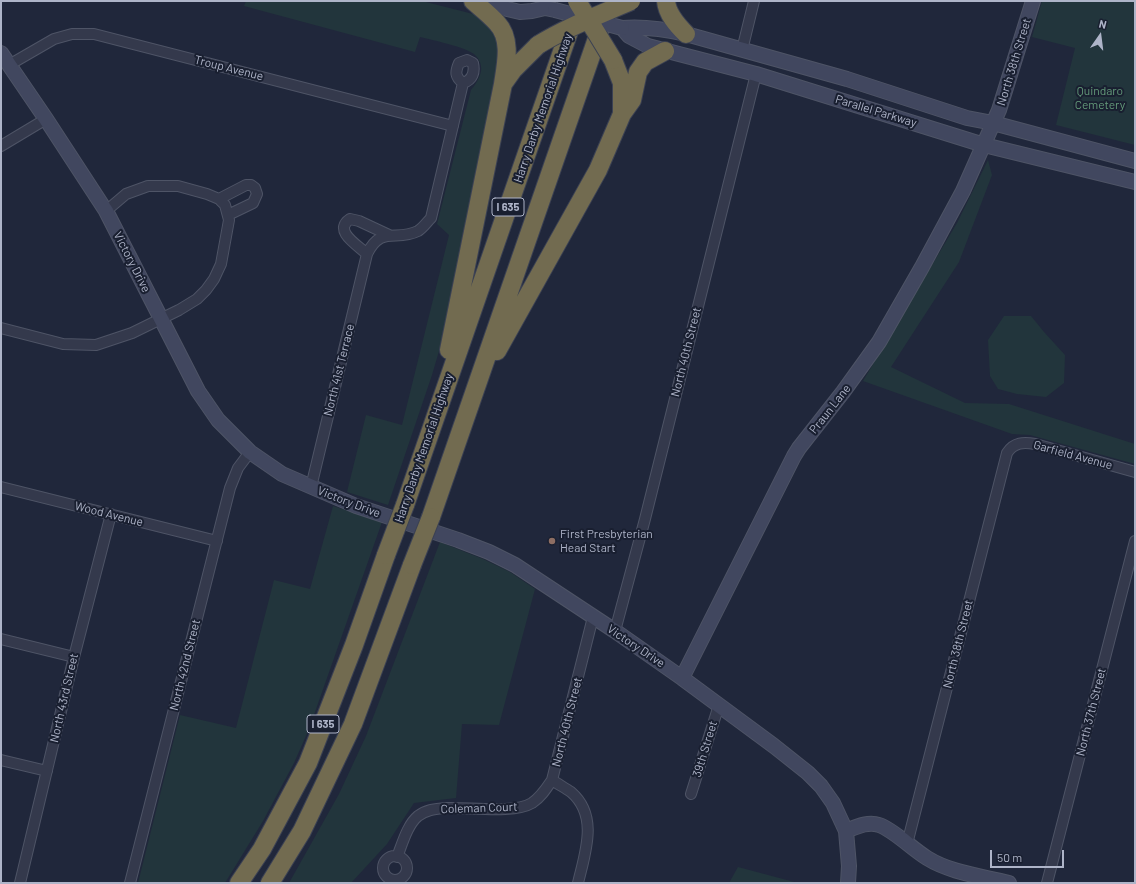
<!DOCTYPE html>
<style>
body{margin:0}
#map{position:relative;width:1136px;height:884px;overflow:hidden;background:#20273b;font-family:Barlow,sans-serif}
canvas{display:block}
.frame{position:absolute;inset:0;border:2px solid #aeb4c8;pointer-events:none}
.north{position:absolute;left:1080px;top:16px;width:40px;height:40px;-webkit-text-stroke:3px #191f30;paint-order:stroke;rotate:14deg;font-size:11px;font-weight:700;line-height:16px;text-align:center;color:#aeb4c8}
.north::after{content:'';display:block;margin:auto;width:14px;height:18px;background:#aeb4c8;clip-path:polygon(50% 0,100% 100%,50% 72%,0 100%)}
.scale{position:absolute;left:990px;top:850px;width:74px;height:18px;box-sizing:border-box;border:2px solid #aeb4c8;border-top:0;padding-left:5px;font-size:12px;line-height:14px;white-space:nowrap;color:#aeb4c8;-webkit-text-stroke:3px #191f30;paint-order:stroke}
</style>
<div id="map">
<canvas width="1136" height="884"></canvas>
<div class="frame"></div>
<div class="north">N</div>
<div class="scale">50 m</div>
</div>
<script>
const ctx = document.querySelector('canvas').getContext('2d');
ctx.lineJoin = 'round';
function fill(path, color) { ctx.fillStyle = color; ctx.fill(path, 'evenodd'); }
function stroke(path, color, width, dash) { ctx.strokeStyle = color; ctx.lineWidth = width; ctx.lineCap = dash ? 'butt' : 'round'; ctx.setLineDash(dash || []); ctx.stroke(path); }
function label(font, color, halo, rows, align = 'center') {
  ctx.font = font + ' Barlow,sans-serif'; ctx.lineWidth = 4; ctx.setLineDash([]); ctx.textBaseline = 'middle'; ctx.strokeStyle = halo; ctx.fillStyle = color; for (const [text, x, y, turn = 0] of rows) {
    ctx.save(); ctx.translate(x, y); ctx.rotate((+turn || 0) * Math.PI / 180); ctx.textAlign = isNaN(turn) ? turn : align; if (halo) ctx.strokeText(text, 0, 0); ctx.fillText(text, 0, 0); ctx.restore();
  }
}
const green = new Path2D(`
 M246,1H422L477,15L489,22L502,46L444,334L432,375L388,505L347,492L366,415L402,425L449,235L437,224L471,90C475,85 480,78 481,71C482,65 479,58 474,54C465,47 432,40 420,37L415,52L244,6Z
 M1042,1H1135V145L1056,125L1075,48L1032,37Z
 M988,160L992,175L959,262L891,367L965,403L1009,404L1135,444V464L1030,435L1012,434L863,381L957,223Z
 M1004,316H1031L1044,332L1065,355L1064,383L1046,397L1017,394L998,389L990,376L988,340Z
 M333,506L382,522L309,729L294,763L263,821L225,883H138L180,715L236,728L274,580L310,589Z
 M440,542L483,559L510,572L535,589L499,725L462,724L456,798L414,803L387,844L351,883H289L339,794L366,736Z
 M738,867L798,883H729Z`);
const street = new Path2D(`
 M742,50L754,1
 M467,60L473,63C475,72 473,80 463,83C455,77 455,72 459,63Z
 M9,65L54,39L72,34H94L453,126
 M1,146L46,119
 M219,199L246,185H251L255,188L257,194L253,203L228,215
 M367,254C359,246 332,231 350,219L359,221L389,235
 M1,328L63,344L96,345L132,333L179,310L197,299L206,290L214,279L221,264L229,220L225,205L219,199L207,194L178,186H148L126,194L106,211
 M1,487L217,541
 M311,487L367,254C381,225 396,242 418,231C423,228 427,222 431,218L463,83
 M615,631L645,519L756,74
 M1,639L74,657
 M1,760L47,771
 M552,780C558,784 565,788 571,792C599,816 585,853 578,883
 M691,794L719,705
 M907,844L1007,453C1014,442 1024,442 1035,444L1135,472
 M383 868a12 12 0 1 1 24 0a12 12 0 1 1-24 0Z
 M397,857C402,845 407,825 418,816C427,809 436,809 447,808C469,807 514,814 532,803C541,797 546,789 552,780L593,617
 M20,883L74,657L111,514
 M130,883L230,488L238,468L250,452
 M1047,883L1135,541`);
const secondary = new Path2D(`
 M473,1L520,12L532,11L545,8L555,10
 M622,28L629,36L648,46L756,74L984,145L1135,182
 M622,28C645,26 664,29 686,34L847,79L967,118L993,123L1135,161
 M1,53L46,119L106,211L198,391L218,420L250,452L282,474L356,506L458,540L489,552L515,565L615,631L682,678L774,746L808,773L821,786L833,803L846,831L849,866L848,883
 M682,678L794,456L799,448L843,392L879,342L922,267L963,191L999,110L1033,1
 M846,831C856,827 868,821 879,825C894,830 912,849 927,858C951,873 982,876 1009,883`);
const highway = new Path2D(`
 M666,1C667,14 677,25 686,34
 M613,60L622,83V112
 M503,84L513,70L538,45
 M449,350L503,84C506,64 512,39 497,23C490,15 481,8 473,1
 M497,351L598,170L622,114L632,100L638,72L645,62L665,51
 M405,505L574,17
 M431,517L602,24
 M239,883L262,849L308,763L354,645L386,555
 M270,883L302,831L353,724L412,565`);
const secondaryBridge = new Path2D(`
 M555,10L622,28`);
const highwayBridge = new Path2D(`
 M577,1L613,60
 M538,45C567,27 599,15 631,1
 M386,555L405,505
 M412,565L431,517`);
const markers = [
 [552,541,4,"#8d6e63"]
];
const shields = [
 [508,207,32],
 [323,724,32]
];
const shieldNames = [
 ["I 635",508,207],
 ["I 635",323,724]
];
const streetNames = [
 ["North 38th Street",1014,62,-73],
 ["Troup Avenue",229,68,14],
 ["Harry Darby Memorial Highway",543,108,-71],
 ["Parallel Parkway",876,111,17],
 ["Victory Drive",132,262,63],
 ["North 40th Street",686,352,-76],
 ["North 41st Terrace",339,370,-76],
 ["Praun Lane",830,409,-52],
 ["Harry Darby Memorial Highway",424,448,-71],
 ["Garfield Avenue",1073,455,15],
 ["Victory Drive",349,502,21],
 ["Wood Avenue",109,514,14],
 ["North 38th Street",958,644,-76],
 ["Victory Drive",636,646,34],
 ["North 42nd Street",185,665,-76],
 ["North 43rd Street",64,698,-77],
 ["North 37th Street",1091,712,-76],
 ["North 40th Street",567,722,-76],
 ["39th Street",705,749,-73],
 ["Coleman Court",479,808,-2]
];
const parkNames = [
 ["Quindaro",1100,91],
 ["Cemetery",1100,105]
];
const poiNames = [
 ["First Presbyterian",560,534],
 ["Head Start",560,548]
];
fill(green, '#22353c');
stroke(street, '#4e5466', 12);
stroke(secondary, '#4e5466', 16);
stroke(highway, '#3b4153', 20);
stroke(street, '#34394c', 10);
stroke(secondary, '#41475f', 14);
stroke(highway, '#726b50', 18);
stroke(secondaryBridge, '#4e5466', 16, []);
stroke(highwayBridge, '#3b4153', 20, []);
stroke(secondaryBridge, '#41475f', 14);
stroke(highwayBridge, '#726b50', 18);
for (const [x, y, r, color] of markers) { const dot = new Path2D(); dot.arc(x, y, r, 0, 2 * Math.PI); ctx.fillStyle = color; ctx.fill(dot); stroke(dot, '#191f30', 1.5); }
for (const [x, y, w] of shields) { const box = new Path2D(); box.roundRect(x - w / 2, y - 9, w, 18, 3); ctx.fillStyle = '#191f30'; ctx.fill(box); stroke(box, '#aeb4c8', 1); }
label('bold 11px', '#aeb4c8', null, shieldNames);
label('12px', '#aeb4c8', '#191f30', streetNames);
label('12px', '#649b7a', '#191f30', parkNames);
label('12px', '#aeb4c8', '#191f30', poiNames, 'left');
</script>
